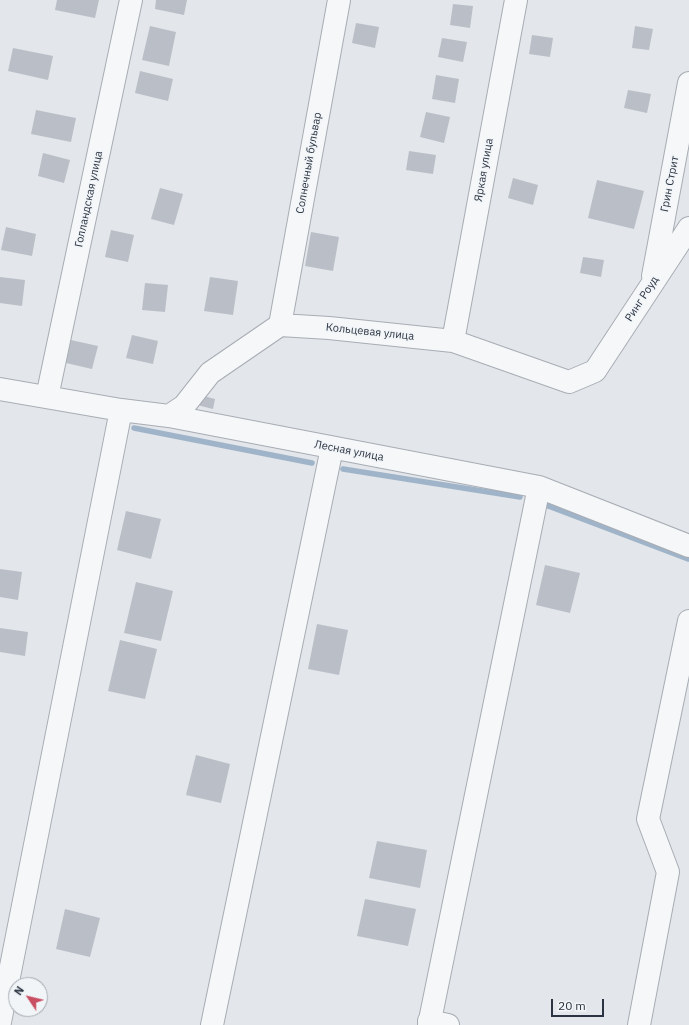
<!DOCTYPE html>
<meta charset="utf-8">
<style>
body{margin:0}
#map{position:relative;width:689px;height:1025px;overflow:hidden;background:#e3e6ea;font-family:"IBM Plex Sans",sans-serif}
canvas{display:block}
.north{position:absolute;left:8px;top:977px;width:40px;height:40px;box-sizing:border-box;background:#f2f5f8;border:1px solid #a2a8af;border-radius:50%;rotate:305deg;font-size:11px;font-weight:700;line-height:16px;text-align:center;color:#2b3442}
.north::after{content:'';display:block;margin:auto;width:14px;height:18px;background:#c94e63;clip-path:polygon(50% 0,100% 100%,50% 72%,0 100%)}
.scale{position:absolute;left:551px;top:999px;width:53px;height:18px;box-sizing:border-box;border:2px solid #2b3442;border-top:0;padding-left:5px;font-size:12px;line-height:14px;white-space:nowrap;color:#2b3442;-webkit-text-stroke:3px #f2f5f8;paint-order:stroke}
</style>
<div id="map">
<canvas width="689" height="1025"></canvas>
<div class="north">N</div>
<div class="scale">20 m</div>
</div>
<script>
const ctx = document.querySelector('canvas').getContext('2d');
ctx.lineJoin = 'round';
function stroke(path, color, width, dash) { ctx.strokeStyle = color; ctx.lineWidth = width; ctx.lineCap = dash ? 'butt' : 'round'; ctx.setLineDash(dash || []); ctx.stroke(path); }
function fill(path, color) { ctx.fillStyle = color; ctx.fill(path, 'evenodd'); }
function label(font, color, halo, rows, align = 'center') {
  ctx.font = font + ' "IBM Plex Sans",sans-serif'; ctx.lineWidth = 3; ctx.setLineDash([]); ctx.textBaseline = 'middle'; ctx.strokeStyle = halo; ctx.fillStyle = color; for (const [text, x, y, turn = 0] of rows) {
    ctx.save(); ctx.translate(x, y); ctx.rotate((+turn || 0) * Math.PI / 180); ctx.textAlign = isNaN(turn) ? turn : align; if (halo) ctx.strokeText(text, 0, 0); ctx.fillText(text, 0, 0); ctx.restore();
  }
}
const stream = new Path2D(`
 M134,428L312,463
 M343,469L520,497
 M543,504L688,559`);
const building = new Path2D(`
 M57,0H99L95,18L55,10Z
 M156,0H187L184,15L155,9Z
 M453,4L473,6L470,28L450,25Z
 M356,23L379,27L375,48L352,43Z
 M150,26L176,32L169,66L142,60Z
 M635,26L653,29L649,50L632,48Z
 M532,35L553,38L550,57L529,54Z
 M442,38L467,42L463,62L438,57Z
 M13,48L53,56L48,80L8,71Z
 M140,71L173,79L168,101L135,93Z
 M436,75L459,79L455,103L432,99Z
 M628,90L651,94L647,113L624,108Z
 M36,110L76,118L71,142L31,134Z
 M426,112L450,117L444,143L420,137Z
 M409,151L436,155L433,174L406,170Z
 M43,153L70,160L64,183L38,176Z
 M513,178L538,185L533,205L508,198Z
 M597,180L644,191L634,229L588,218Z
 M160,188L183,194L174,225L151,219Z
 M6,227L36,234L32,256L1,250Z
 M111,230L134,235L128,262L105,257Z
 M311,232L339,237L333,271L305,266Z
 M583,257L604,260L601,277L580,273Z
 M0,277L25,280L22,306L0,303Z
 M210,277L238,281L233,315L204,311Z
 M145,283L168,285L165,312L142,310Z
 M132,335L158,341L153,364L126,358Z
 M71,340L98,346L92,369L66,363Z
 M200,395L215,399L213,409L197,405Z
 M126,511L161,519L151,559L117,550Z
 M545,565L580,573L570,613L536,605Z
 M0,569L22,572L18,600L0,597Z
 M136,582L173,591L161,641L124,633Z
 M317,624L348,630L339,675L308,669Z
 M0,628L28,632L25,656L0,652Z
 M120,640L157,649L145,699L108,691Z
 M196,755L230,764L221,803L186,795Z
 M377,841L427,850L420,888L369,878Z
 M365,899L416,909L408,946L357,936Z
 M65,909L100,918L90,957L56,949Z`);
const minor = new Path2D(`
 M653,276L689,83
 M280,325L339,0
 M453,341L516,0
 M0,389L121,410L169,416L539,487L689,546
 M47,397L131,0
 M169,416L184,406L210,373L280,325L329,328L453,341L569,382L595,371L689,228
 M429,1021L448,1025
 M0,1022L121,410
 M212,1025L332,448
 M429,1025L539,487
 M639,1025L668,872L648,819L689,621`);
const streetNames = [
 ["Солнечный бульвар",309,163,-80],
 ["Яркая улица",484,170,-80],
 ["Грин Стрит",670,184,-79],
 ["Голландская улица",89,199,-78],
 ["Ринг Роуд",642,299,-57],
 ["Кольцевая улица",370,332,6],
 ["Лесная улица",349,451,11]
];
stroke(stream, '#9fb4c9', 5.5);
fill(building, '#babfc7');
stroke(minor, '#a8adb4', 24);
stroke(minor, '#f5f7f9', 22);
label('11px', '#2b3442', '#f2f5f8', streetNames);
</script>
